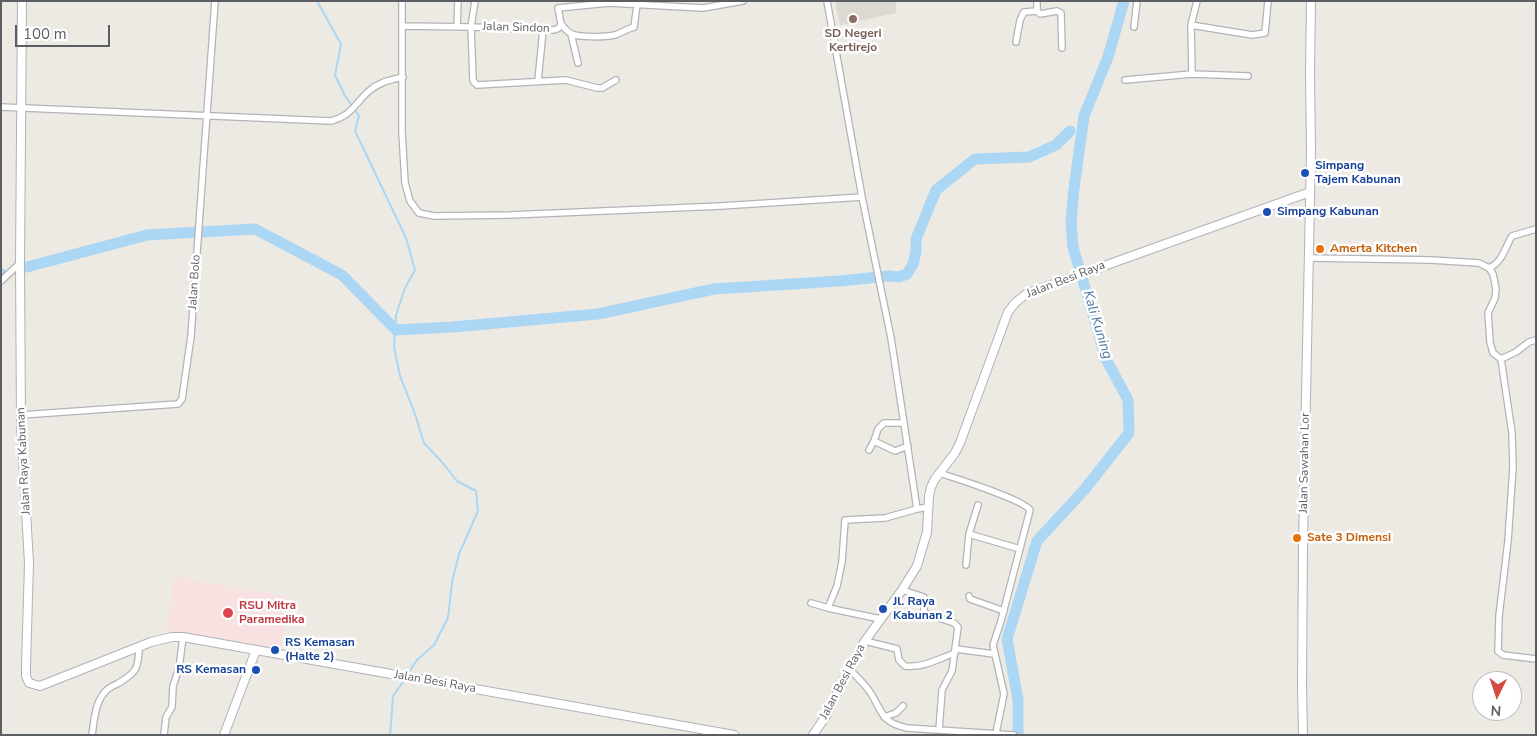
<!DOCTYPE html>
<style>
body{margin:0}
#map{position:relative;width:1537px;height:736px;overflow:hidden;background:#eceae3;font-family:"Nunito Sans",sans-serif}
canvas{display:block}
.frame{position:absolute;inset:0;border:2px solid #5b5e62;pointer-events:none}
.north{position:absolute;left:1472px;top:671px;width:50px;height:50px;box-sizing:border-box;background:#fff;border:1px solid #bdbfc0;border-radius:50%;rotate:184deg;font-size:14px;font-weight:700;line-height:20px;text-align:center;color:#5b5e62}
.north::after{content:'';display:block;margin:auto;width:18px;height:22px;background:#d34b42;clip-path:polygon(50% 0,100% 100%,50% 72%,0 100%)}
.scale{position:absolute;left:15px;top:25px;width:95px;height:22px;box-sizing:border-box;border:2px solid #5b5e62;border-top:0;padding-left:6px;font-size:15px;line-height:18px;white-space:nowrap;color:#5b5e62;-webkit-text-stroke:4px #fff;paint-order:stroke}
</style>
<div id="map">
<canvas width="1537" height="736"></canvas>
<div class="frame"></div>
<div class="north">N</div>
<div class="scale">100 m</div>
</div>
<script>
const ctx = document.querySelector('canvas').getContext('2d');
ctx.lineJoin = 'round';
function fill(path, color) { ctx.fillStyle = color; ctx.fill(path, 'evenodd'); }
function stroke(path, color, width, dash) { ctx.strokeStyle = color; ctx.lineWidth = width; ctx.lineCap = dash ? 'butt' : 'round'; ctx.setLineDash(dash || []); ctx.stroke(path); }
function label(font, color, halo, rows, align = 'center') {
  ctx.font = font + ' "Nunito Sans",sans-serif'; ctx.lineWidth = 5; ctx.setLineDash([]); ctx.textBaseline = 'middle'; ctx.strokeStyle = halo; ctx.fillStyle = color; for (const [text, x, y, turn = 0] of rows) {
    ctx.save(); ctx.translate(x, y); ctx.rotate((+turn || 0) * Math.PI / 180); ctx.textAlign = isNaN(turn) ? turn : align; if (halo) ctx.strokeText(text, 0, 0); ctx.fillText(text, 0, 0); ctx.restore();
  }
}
const education = new Path2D(`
 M835,1H896V13L840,25Z`);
const medical = new Path2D(`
 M175,576L289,597L280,650L166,630Z`);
const stream = new Path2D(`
 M317,1L341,44L335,75L345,96L359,116L355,131L406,238L415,270L405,288L396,315L394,347L400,376L415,414L424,443L441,461L457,481L476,491L478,511L459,554L452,582L448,618L434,645L417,660L407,675
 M390,735L393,696L405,679`);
const river = new Path2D(`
 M27,267L147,235L255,229L342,275L396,330L453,327L598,314L714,289L839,281L889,276L899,277L907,274L913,264L916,252V239L936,190L975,159L1029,157L1056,145L1070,131
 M1,275L2,274
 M1018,735V700L1007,639L1037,541L1085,489L1129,433L1128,400L1106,359L1073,247L1071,223L1074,188L1084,116L1108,57L1124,1`);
const street = new Path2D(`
 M402,1V132L405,183L410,201L419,213L434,216L510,215L721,206L862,197
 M475,1L471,27L554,30L559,28L561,24L558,8L609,3L703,8L743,1
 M827,1L862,197L891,338L917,509L928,507
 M1037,11V1
 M561,24C564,27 566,31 570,33C577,38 606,37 615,35C621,33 627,29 634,27L637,5
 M1191,25L1252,35L1265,33L1268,1
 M403,26L471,27L473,80L474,82L477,85L566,80L597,88H602L616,80
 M457,27L458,1
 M1134,27L1137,1
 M571,34L578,63
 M1016,42L1020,20L1024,12L1037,11L1040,14L1057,11L1061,13L1062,48
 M1192,74L1191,25L1197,1
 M1125,80L1192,74L1248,76
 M538,81L543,30
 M1,107L331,121C353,115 354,104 369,91C379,82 390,80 403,77
 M1308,258L1431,260L1479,263L1489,268C1503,262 1505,247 1512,236L1536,229
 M1489,268L1493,274L1496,289L1495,298L1488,313L1490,342L1493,353L1501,359
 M1,281L20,263
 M1536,340L1529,342L1516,352L1501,359L1512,433L1513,467L1508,541L1499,616L1498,651L1503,655L1536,659
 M21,415L178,404L182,399L191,336L215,1
 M874,441L878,429L884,423H904
 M869,450L874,441L895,451L908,446
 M939,473C955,478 1024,500 1030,510L1001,621L993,645L1004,694L996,733
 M978,505L969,534L1020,549
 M966,565L969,534
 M902,590L924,597V613L954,623L958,627L952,671L942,690L939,730
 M969,596L970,599L1004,611
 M811,603L828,608L837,586L842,562L845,520L885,518L917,509
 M828,608L880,619
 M865,641L897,649L899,660L905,666C923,668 938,659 955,653
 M956,649L994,654
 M849,669C856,676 864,683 870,692C883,712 880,722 907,728L1014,735
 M884,717L896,713L903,706
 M92,735C94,721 95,704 104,693C107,689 112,686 117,684C136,673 139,669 139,646
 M164,735L166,717L172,707L173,686L179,668L183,637`);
const secondary = new Path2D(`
 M22,1L20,263L21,424L29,563L26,666V676L29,683L40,686L151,642L172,637H183L734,735
 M224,735L256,650
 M813,735L826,716L849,669L865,641L902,590L917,566L927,532L929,496L931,487L935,479L955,453L960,443L1008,312L1015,303L1026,294L1310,192
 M1303,735L1302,686L1303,544L1311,151L1310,73L1311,1`);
const markers = [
 [853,19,5,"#8d6e63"],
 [1305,173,5,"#1a4fb4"],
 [1267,212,5,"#1a4fb4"],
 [1320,249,5,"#e8710a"],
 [1297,538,5,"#e8710a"],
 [883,609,5,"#1a4fb4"],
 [228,613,6,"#e0444e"],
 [275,650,5,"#1a4fb4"],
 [256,670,5,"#1a4fb4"]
];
const streetNames = [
 ["Jalan Sindon",516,28,2],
 ["Jalan Besi Raya",1066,280,-21],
 ["Jalan Bolo",195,282,-86],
 ["Jalan Raya Kabunan",24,461,-93],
 ["Jalan Sawahan Lor",1305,463,-89],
 ["Jalan Besi Raya",435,682,10],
 ["Jalan Besi Raya",843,682,-62]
];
const educationNames = [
 ["SD Negeri",853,34],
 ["Kertirejo",853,48]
];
const transitNames = [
 ["Simpang",1315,166],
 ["Tajem Kabunan",1315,180],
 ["Simpang Kabunan",1277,212],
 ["Jl. Raya",893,602],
 ["Kabunan 2",893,616],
 ["RS Kemasan",285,643],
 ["(Halte 2)",285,657],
 ["RS Kemasan",246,670,"right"]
];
const foodNames = [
 ["Amerta Kitchen",1330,249],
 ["Sate 3 Dimensi",1307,538]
];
const healthNames = [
 ["RSU Mitra",239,606],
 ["Paramedika",239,620]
];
const waterNames = [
 ["Kali Kuning",1097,325,73]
];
fill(education, '#dcd9d2');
fill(medical, '#f8e2e1');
stroke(stream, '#abd6f4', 2);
stroke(river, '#abd6f4', 11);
stroke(street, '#b1b3b7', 8);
stroke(secondary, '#b0b2b7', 10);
stroke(street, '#fff', 5.5);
stroke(secondary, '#fff', 8);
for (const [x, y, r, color] of markers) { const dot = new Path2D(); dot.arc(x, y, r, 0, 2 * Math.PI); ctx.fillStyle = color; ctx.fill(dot); stroke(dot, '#fff', 2); }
label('12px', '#5b5e62', '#fff', streetNames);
label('bold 12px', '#785e54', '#fff', educationNames);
label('bold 12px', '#164399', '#fff', transitNames, 'left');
label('bold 12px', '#c56008', '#fff', foodNames, 'left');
label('bold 12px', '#be3a42', '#fff', healthNames, 'left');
label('italic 14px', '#4b78a4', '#fff', waterNames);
</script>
